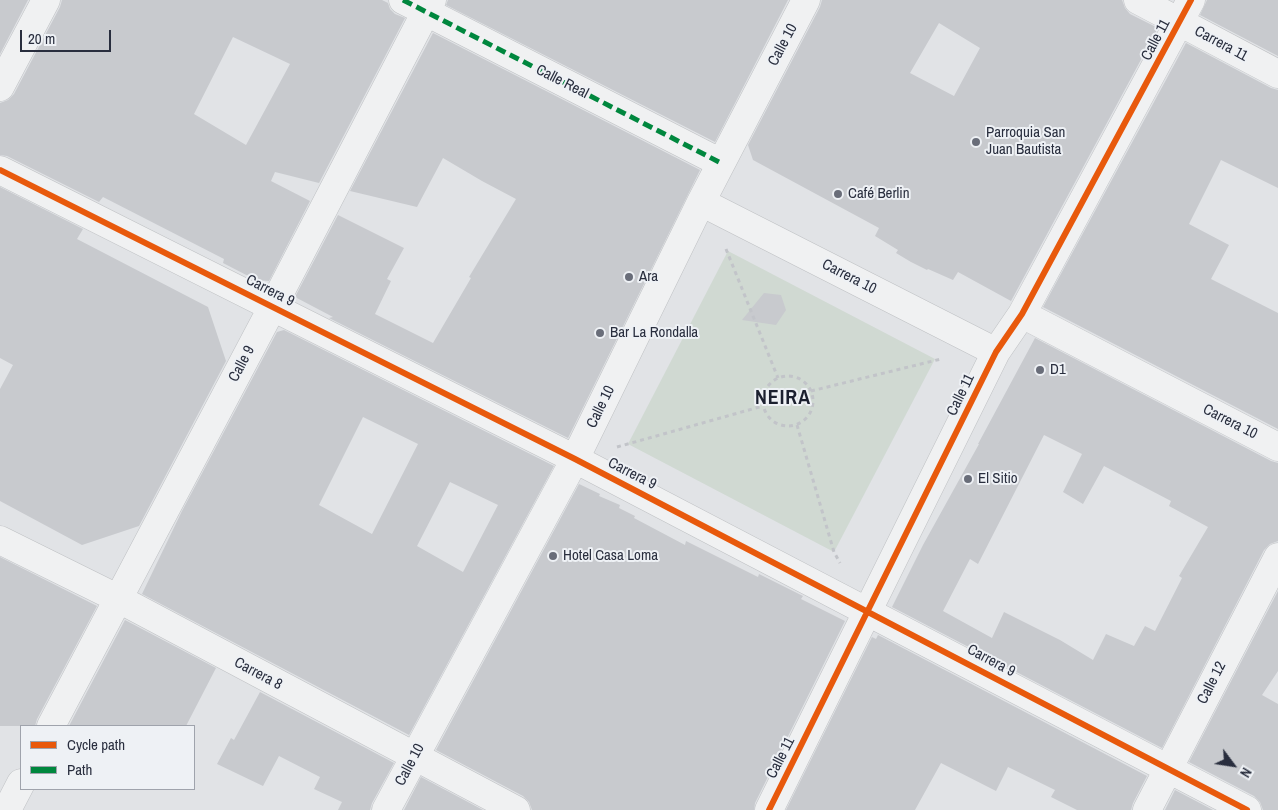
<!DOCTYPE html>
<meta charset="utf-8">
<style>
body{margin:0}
#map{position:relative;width:1278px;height:810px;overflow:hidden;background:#e1e3e6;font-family:"Archivo Narrow",sans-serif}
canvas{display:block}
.legend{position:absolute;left:20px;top:725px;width:175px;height:65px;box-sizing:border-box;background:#eef1f5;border:1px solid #9fa3ac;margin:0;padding:6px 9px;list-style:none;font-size:15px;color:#292e3e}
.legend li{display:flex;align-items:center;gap:10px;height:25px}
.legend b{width:25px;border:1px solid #9fa3ac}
.north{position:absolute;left:1208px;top:740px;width:50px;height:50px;-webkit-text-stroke:4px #eef1f5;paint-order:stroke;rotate:121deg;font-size:14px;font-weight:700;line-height:20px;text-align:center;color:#292e3e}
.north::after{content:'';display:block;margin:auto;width:18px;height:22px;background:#292e3e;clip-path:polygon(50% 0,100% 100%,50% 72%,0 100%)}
.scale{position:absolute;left:20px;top:30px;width:91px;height:22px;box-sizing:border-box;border:2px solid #292e3e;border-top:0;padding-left:6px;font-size:15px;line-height:18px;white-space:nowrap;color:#292e3e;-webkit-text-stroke:4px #eef1f5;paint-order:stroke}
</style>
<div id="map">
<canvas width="1278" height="810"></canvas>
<ul class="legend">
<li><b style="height:6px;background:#e8590c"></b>Cycle path</li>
<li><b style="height:6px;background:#00873e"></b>Path</li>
</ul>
<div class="north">N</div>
<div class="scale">20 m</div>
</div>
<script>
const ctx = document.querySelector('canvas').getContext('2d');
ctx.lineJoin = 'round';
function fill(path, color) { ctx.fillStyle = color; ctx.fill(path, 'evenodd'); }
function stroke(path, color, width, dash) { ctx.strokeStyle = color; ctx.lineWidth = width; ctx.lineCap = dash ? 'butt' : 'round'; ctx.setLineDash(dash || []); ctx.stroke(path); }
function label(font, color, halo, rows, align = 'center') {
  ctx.font = font + ' "Archivo Narrow",sans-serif'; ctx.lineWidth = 4; ctx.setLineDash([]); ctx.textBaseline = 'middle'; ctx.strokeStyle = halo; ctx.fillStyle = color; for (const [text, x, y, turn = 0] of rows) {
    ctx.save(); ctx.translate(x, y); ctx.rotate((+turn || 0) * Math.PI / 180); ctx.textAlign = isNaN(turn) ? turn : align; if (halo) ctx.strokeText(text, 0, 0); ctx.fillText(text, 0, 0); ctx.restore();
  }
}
const green = new Path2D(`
 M728,251L935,359L834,552L628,444Z`);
const building = new Path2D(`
 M0,0H28L0,54Z
 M62,0H382L388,3L390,9L395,14L405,18L319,183L275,172L271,181L310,201L269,281L256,280L223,263L224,259L103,197L99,202L7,156L0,155V103L8,100L14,94L60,7ZM233,37L290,64L246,145L194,114Z
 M448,0H788L715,142L446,5Z
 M822,0H1122L1125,8L1130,14L1158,28L1011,301L958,272L953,280L928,269L927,270L911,262L896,253L898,250L875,236L879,228L753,160L748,145L820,7ZM939,23L980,48L954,96L910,73Z
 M1207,0H1278V56L1200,15Z
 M433,33L700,170L568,438L329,318L333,317L295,297L338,215L404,248L387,279L391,281L375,314L433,343L471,278L469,277L516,199L482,181L443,158L417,207L350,191Z
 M1186,43L1271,88L1278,90V188L1221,160L1189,224L1229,245L1211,279L1278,313V429L1043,307Z
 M0,187L83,229L77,239L208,307L226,361L139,526L82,545L0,501V389L13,365L0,358Z
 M764,293L781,295L786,310L776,325L742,320Z
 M284,330L554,466L409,735L142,594L182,511L277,332ZM363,417L418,444L372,534L319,505ZM450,482L498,505L463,572L417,546Z
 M1035,338L1271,461L1278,463V541L1270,544L1264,550L1162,748L892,607L923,545L979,444H978ZM1044,435L1082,454L1063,492L1083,504L1104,466L1171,501L1169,506L1208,527L1179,576L1182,578L1155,631L1145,626L1134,646L1106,634L1093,660L1060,640L1004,612L992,638L943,611L970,559L978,564Z
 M579,484L600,494L599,496L620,505L619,508L635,516L634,518L685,545L686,541L758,577L759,574L803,596L801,599L845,621L755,803L754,810H532L529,802L523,796L436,750Z
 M0,557L97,606L37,719L35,726H0Z
 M1278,591V671L1262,695L1278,704V810H1263L1260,802L1254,796L1189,762Z
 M125,620L216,668L186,726H69Z
 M878,635L1147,776L1133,803L1131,810H1077L1051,797L1055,790L1008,767L996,791L941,763L915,810H786L872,637L876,639Z
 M260,692L394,763L372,803L370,810H338L342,802L314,789L320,777L279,756L263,786L217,764L231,738L234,740Z
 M421,777L483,810H404Z
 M1175,790L1213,810H1165Z`);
const path = new Path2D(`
 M726,249L778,378
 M763 401a25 25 0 1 1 50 0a25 25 0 1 1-50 0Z
 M811,391L941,359
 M797,425L834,552L840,563
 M617,447L763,406`);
const minor = new Path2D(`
 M403,0L721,163
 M1138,0L1278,74
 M0,87L46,0
 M0,170L575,459L1247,810
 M701,202L996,352
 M1022,314L1278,447
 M0,540L117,598L516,810
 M51,726L273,306L432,0
 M7,810L21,783
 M386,810L575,459L701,202L806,0
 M769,810L996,352L1022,314L1191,0
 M1147,810L1278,557`);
const quiet = new Path2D(`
 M403,0L721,163`);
const cycleway = new Path2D(`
 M0,170L575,459L1247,810
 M769,810L996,352L1022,314L1191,0`);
const markers = [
 [976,142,5,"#696d79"],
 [838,194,5,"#696d79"],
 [629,277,5,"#696d79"],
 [600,333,5,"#696d79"],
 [1040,370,5,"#696d79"],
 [968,479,5,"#696d79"],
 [553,556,5,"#696d79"]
];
const streetNames = [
 ["Calle 11",1156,40,-62],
 ["Carrera 11",1221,44,28],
 ["Calle 10",783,45,-62],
 ["Calle Real",562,82,27],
 ["Carrera 10",849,277,27],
 ["Carrera 9",270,291,27],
 ["Calle 9",242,364,-62],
 ["Calle 11",961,395,-64],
 ["Calle 10",601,407,-64],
 ["Carrera 10",1230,422,27],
 ["Carrera 9",632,474,27],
 ["Carrera 9",991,661,28],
 ["Carrera 8",258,674,28],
 ["Calle 12",1212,683,-63],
 ["Calle 11",781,758,-63],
 ["Calle 10",410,765,-62]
];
const poiNames = [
 ["Parroquia San",986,133],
 ["Juan Bautista",986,150],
 ["Café Berlin",848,194],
 ["Ara",639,277],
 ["Bar La Rondalla",610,333],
 ["D1",1050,370],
 ["El Sitio",978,479],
 ["Hotel Casa Loma",563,556]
];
const districtNames = [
 ["NEIRA",783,399]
];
fill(green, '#d0d9d2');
fill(building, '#c8cace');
stroke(minor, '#bec0c3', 29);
stroke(path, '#c2c4c9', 3, [4, 4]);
stroke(minor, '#f0f1f2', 28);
stroke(quiet, '#00873e', 5, [10, 5]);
stroke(cycleway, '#e8590c', 6);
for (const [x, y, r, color] of markers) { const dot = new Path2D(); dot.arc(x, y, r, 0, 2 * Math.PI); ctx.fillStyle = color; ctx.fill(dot); stroke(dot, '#eef1f5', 2); }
label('15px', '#292e3e', '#eef1f5', streetNames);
label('15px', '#292e3e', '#eef1f5', poiNames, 'left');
ctx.letterSpacing = '1px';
label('bold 20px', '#1b202f', '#eef1f5', districtNames);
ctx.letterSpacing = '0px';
</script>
